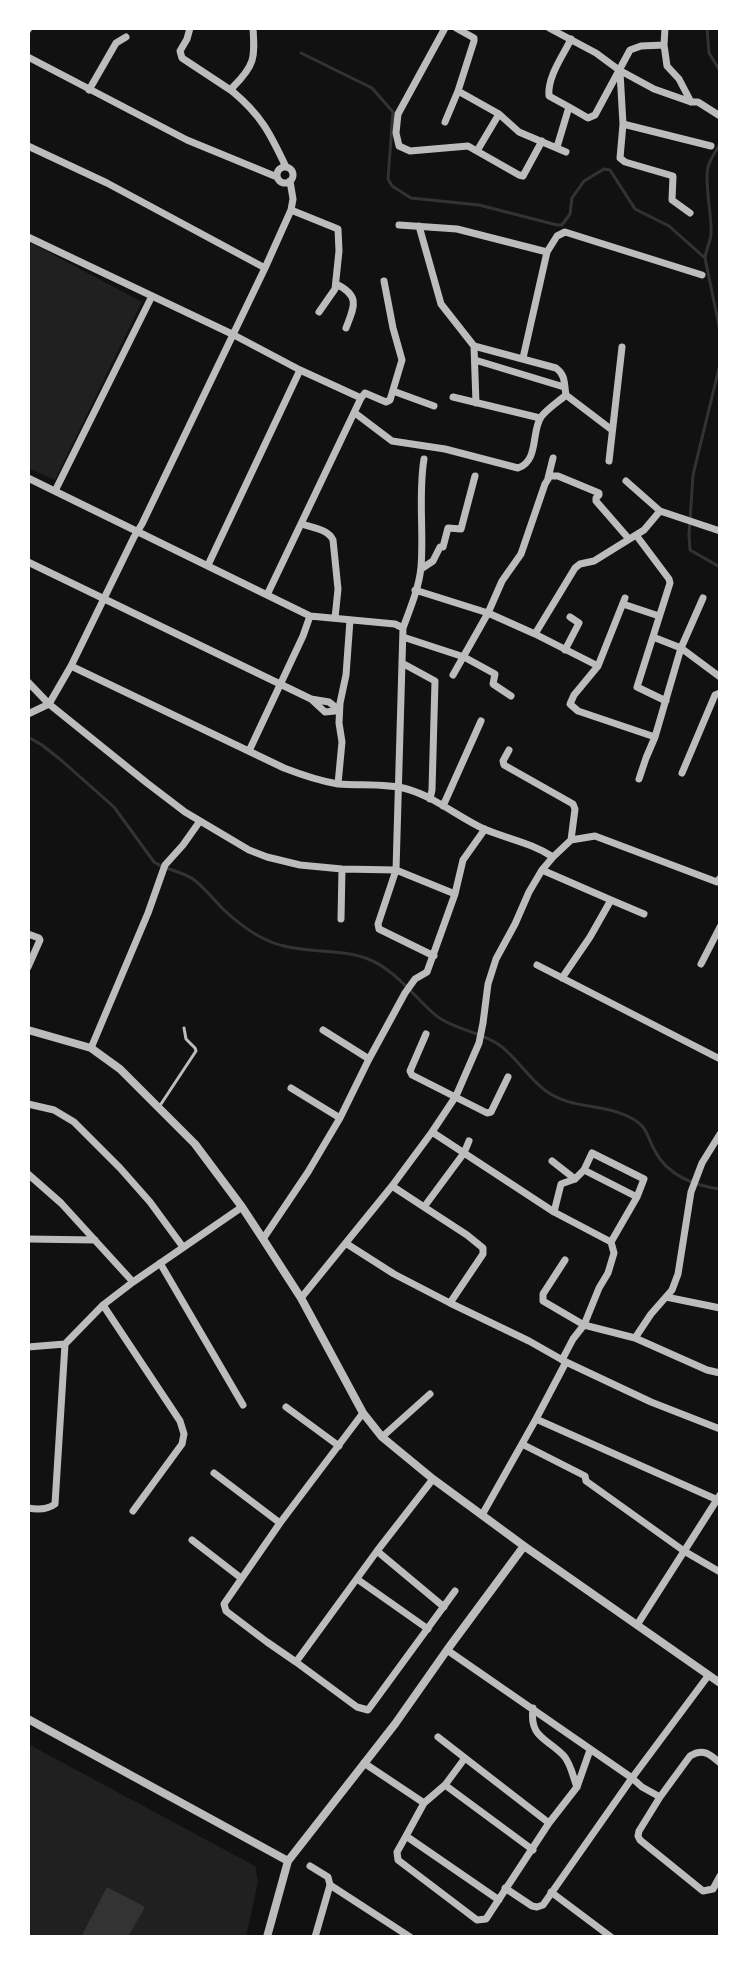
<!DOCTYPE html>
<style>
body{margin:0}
#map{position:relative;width:748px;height:1965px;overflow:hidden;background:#111;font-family:"PT Sans Narrow",sans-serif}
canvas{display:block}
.frame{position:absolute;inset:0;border:30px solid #fff;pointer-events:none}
</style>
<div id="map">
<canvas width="748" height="1965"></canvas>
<div class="frame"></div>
</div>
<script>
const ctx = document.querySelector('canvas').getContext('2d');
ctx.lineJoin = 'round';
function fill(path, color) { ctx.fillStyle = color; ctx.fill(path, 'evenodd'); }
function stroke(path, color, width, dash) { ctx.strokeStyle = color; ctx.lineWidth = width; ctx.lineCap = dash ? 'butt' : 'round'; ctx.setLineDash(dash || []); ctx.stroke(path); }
const green = new Path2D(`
 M29,244H33L142,302L55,480L28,468Z
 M28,1744L255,1866L258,1882L246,1937H28Z`);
const water = new Path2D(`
 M107,1887L145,1907L128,1937H81Z`);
const stream = new Path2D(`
 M707,28L709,53L720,71
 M301,53L372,88L393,112L388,179L392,186L411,198L479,205L557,225H562L570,214L572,198L584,181L604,169L610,170L635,209L669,226L705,258
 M720,144C716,151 710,159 708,167C704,182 712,214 711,233C711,241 706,249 705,258L720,331
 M720,364L693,475L689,535L690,550L720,567
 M28,737L42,745L61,760L114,807L154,862C166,870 181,871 193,879C204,887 213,899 223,909C240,925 261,941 284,946C311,953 342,949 368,959C394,969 413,995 433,1013C451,1029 478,1031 498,1044C516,1056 528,1078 546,1091C571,1109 598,1103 625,1115C649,1126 644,1131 655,1151C667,1175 695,1186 720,1189`);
const service = new Path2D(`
 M159,1107L196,1051L195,1048L186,1039L184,1028`);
const minor = new Path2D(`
 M190,28L187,39L180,51L182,58L232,91
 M253,28C255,58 255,65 233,87L232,91C261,115 270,133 286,167
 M445,28L398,114L396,133L399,146L410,151L468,146L519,175L523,176L542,141
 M456,28L474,38V41L458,91L499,114L519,132L566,152
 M549,28L596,53L619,70L654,89L691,102H698L720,116
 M28,30L29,28
 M664,45L665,28
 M28,57L187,140L277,177
 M620,72L623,124L711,146
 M89,90L116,43L126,37
 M569,107L549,96C547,77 563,56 571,39
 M445,122L458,91
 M623,124L620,158L625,162L673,176L672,200L690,213
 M28,146L107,183L265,268
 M557,147L569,107L588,118L595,115L630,50L641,46L664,45L667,66L679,79L691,102
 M477,151L499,114
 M277 175a8 8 0 1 1 16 0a8 8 0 1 1-16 0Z
 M291,210L338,229L339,251L335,289L319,312
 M399,225L457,229L547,252
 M419,226L441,304L474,346L476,403
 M28,237L232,334L300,370L361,398
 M336,284C361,296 354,307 346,328
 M474,346L556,368C566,375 564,385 566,395L612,430
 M523,358L547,252L557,236L565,232L702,275
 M475,360L564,387
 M393,391L434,406
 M453,397L540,418
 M361,398L365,393L386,402L390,400L402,360L393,328L384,281
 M355,413L392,441L445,449L518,468C539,461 531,432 541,417C547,409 558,402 566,395
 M609,461L622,347
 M28,478L310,616L395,624L403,628L396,870L378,924L379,929L434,956
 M548,478L553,458
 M626,481L660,511L720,531
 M55,491L152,296
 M302,524C313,528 328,529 333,540L338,589L335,618
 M636,535L669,579L670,583L637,687L666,701
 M28,562L311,699L329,702L334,706L335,711L325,712L311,699
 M208,565L300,370
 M421,569L433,561L440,547H443L448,528L461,529L475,476
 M415,590L488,613L535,634L598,666
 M267,595L361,398
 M625,598L598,666L574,695L570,704L578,711L655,737
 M623,604L659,616
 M403,628C410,609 419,588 421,567C424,531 418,495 424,459
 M535,634L575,568L580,564L594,561L644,530L660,511
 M403,637L464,657L495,674L493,684L511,696
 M653,637L681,648L720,677
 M565,650L579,623L570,617
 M402,663L435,681L432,790L430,799
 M71,666L284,768C302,775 320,781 338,784C361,786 385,783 407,789C435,797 458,817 484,829C508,839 532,843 553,857L571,840L595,836L717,882L720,878
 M453,675L488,613L502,581L521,554L545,484L550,476H558L599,493V495L596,498V501L629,539
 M28,682L49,704L147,783L185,812L249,850L267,857L300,865L342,869L396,870L455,894
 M49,704L71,666L134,537L142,524L265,268L291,210L293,199L290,181
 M28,714L49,704
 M509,750L503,761L504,765L573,804L575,809L571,840
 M249,751L303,636L310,616
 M682,773L715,695L720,693
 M639,779L646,758L655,737L681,648L703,598
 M338,784L342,742L339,723L340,703L346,675L350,620
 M443,806L481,721
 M542,870L611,900L590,937L562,978
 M611,900L644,914
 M341,919L342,869
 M28,934L39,938L40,940L28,967
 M701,964L720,927
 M537,965L720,1059
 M323,1030L369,1059
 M426,1034L410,1071L412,1075L487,1113L491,1112L508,1077
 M91,1048L148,913L165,865L183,845L200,821
 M291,1088L340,1118
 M28,1104L54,1110L74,1122L120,1168L150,1202L183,1247
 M432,1132L554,1212L611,1242
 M552,1161L575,1179
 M584,1170L637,1197
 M28,1174L61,1203L133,1282
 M392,1186L424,1207L464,1153L469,1141
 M424,1207L467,1235L483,1248V1254L450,1303
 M554,1212L561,1184L575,1179L584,1170L592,1153L644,1179L637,1197L611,1242L614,1253L608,1273L599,1288L584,1325L573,1339L562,1360
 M28,1239L95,1240
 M263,1239L308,1172L340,1118L369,1059L405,993L415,979L427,972L455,894L463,860L485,829
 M347,1244L394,1274L450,1303L529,1341L566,1362L651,1402L720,1429
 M565,1260L543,1294V1301L584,1325L635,1338L651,1314L672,1290L678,1274L691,1192L702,1163L720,1134
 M160,1263L243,1405
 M666,1297L720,1308
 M301,1298L392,1186L432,1132L456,1096L479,1043L483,1023L488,984L496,959L515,924L529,892L542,870L553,857
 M103,1305L180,1421L184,1434L182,1444L133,1511
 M635,1338L707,1370L720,1373
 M28,1347L65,1344L103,1305L133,1282L242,1207
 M286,1407L339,1446
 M536,1419L720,1501
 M382,1437L430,1394
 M522,1444L585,1476L586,1481L684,1551L720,1572
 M214,1473L280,1523
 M433,1479L377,1551L296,1662L357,1707L368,1710L455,1591
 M28,1508C38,1510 47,1510 55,1504L65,1344
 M482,1515L536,1419L566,1362
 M192,1540L241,1578
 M377,1551L444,1607
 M357,1579L428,1629
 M637,1625L720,1495
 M447,1650L632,1778L642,1787L660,1797
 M296,1662L267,1642L226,1611L224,1604L280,1523L363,1413
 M533,1708C529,1738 547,1738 564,1756C571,1764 573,1777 577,1787
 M438,1737L465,1758
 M364,1763L424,1803
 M720,1763C710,1754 703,1748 690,1756L660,1797L639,1831L638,1836L640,1840L703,1891L713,1889L720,1876
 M445,1785L533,1850
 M406,1836L397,1852L398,1860L477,1920L486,1919L549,1823L577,1787L590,1750
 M310,1866L328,1877L330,1885L410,1937
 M505,1888L532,1906L537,1907L543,1905L632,1778L708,1676
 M551,1892L611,1937
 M499,1900L406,1836L424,1803L445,1785L465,1758L549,1823
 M315,1937L330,1885`);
const tertiary = new Path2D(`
 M28,1030L91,1048L120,1069L195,1144L242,1207L263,1239L301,1298L363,1413L382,1437L433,1479L524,1546L720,1683
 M28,1719L288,1861
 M267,1937L288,1861L395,1724L447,1650L524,1546`);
fill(green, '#202020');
fill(water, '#333');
stroke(stream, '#333', 3);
stroke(service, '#bcbcbc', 3);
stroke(minor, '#bcbcbc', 7);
stroke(tertiary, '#bcbcbc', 8);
</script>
